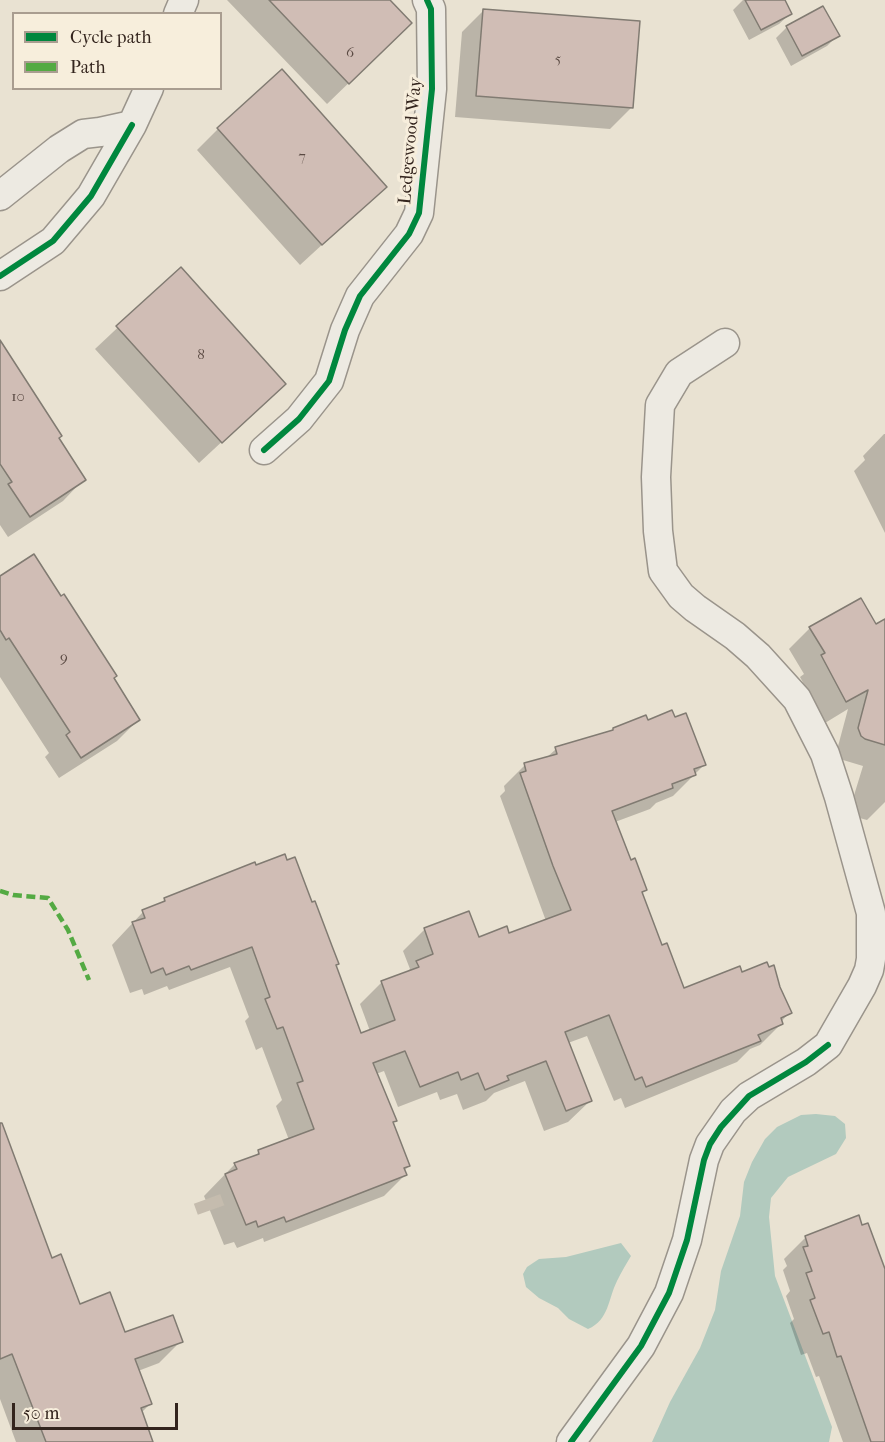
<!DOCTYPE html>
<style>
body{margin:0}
#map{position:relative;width:885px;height:1442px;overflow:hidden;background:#e9e2d2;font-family:"IM FELL French Canon",serif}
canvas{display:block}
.legend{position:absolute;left:12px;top:12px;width:210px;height:78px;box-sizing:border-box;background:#f7eedc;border:2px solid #a99d90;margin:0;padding:8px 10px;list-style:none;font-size:18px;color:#33241d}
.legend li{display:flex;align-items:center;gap:12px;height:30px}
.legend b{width:30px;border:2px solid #a99d90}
.scale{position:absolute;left:12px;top:1403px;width:166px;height:27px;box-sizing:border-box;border:3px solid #33241d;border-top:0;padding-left:8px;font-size:18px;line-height:21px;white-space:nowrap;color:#33241d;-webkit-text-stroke:4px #f7eedc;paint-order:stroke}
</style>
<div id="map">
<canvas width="885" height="1442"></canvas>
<ul class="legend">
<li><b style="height:8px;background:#00873e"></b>Cycle path</li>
<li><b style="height:8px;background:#54aa43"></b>Path</li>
</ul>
<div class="scale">50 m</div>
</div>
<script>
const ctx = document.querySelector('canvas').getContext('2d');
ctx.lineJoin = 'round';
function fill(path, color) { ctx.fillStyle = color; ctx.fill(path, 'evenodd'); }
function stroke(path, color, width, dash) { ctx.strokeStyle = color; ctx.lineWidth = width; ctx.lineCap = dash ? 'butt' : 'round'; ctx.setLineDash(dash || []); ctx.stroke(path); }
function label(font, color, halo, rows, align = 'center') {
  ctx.font = font + ' "IM FELL French Canon",serif'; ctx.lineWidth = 6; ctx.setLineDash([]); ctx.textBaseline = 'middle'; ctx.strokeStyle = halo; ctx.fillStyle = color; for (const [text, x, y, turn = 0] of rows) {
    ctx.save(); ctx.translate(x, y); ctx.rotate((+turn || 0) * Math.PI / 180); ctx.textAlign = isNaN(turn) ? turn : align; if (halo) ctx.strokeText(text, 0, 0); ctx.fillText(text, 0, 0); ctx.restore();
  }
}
const water = new Path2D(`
 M816,1114L835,1116L845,1124L846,1138L836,1154L788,1177L771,1198L769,1217L775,1276L832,1427L829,1442H652L670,1402L700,1348L715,1310L721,1271L740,1216L744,1182L752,1162L765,1139L777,1127L801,1115Z
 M621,1243L631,1256C626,1264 621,1273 617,1281C608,1299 609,1320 588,1329L569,1319L558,1308L539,1298L526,1287L523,1274L527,1267L539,1259L566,1257Z`);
const shadow = new Path2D(`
 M227,0H388L389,44L327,104Z
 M743,0H783L790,14L779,24L749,40L733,10Z
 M823,8L838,35L827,46L791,66L776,38L786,28Z
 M483,11L632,107L610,129L455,117L462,32Z
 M218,129L385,187L300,265L197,150Z
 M180,269L284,384L199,463L95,349Z
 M0,350L84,479L63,501L8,537L0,525Z
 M884,434H885V533L854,471L865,460L863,456Z
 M0,578L112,679L138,720L117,741L59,778L45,757L49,753L0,677Z
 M885,621V802L867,820L848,815L863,766L843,760L838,754L837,750L848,709L825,723L800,677L804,674L789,649L810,628L875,626Z
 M647,722L705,764L673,796L656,803L650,809L615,822L630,861L645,889L641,894L662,947L683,990L741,974L779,987L790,1012L781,1022L782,1023L760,1045L750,1049L737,1062L625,1108L621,1098L614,1101L587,1036L568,1043L590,1101L568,1122L544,1131L525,1081L494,1093L486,1101L463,1110L457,1094L440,1100L437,1092L398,1107L384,1071L376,1074L395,1120L392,1123L409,1166L404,1171L405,1175L384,1196L264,1242L263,1238L237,1248L234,1242L224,1245L204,1196L235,1164L253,1158L259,1152L289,1140L276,1106L282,1100L262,1047L256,1050L245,1021L249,1017L230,967L169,990L167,986L144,995L142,989L130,993L112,945L143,912L158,906L165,899L334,966L360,1035L370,1031L360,1004L381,983L405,974L410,969L403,951L424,930L468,913L478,939L508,935L546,921L500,796L505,791L504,786L525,765L545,759L556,749L610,733L613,729Z
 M0,1122L51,1260L79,1306L124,1334L181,1341L159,1363L138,1371L150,1404L141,1413L151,1442H16L0,1399Z
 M806,1237L885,1273V1442H843L819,1376L816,1377L807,1353L801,1355L790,1323L794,1319L786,1296L790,1291L783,1270L787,1266L784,1259Z`);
const building = new Path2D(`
 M269,0H390L412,23L349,84Z
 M745,0H785L792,14L761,30Z
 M823,6L840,36L802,56L786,26Z
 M483,9L640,21L633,108L476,96Z
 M282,69L387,187L322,245L217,128Z
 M181,267L286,384L222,443L116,326Z
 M0,340L62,436L59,438L86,480L30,517L8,484L12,482L0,464Z
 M34,554L61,596L64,594L117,676L114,678L140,720L81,758L66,735L70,732L9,638L6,640L0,630V576Z
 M861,598L876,624L885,619V745L865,739L861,736L858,728L868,690L846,702L821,655L825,653L809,627Z
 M672,710L675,717L686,713L706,765L694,769L696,775L672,784L673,788L612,811L631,860L635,858L647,890L642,892L662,945L667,943L684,988L740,966L742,972L767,962L769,967L774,965L780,987L792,1013L781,1018L783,1024L758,1035L761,1041L646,1087L642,1077L635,1080L609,1015L565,1032L592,1101L566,1111L546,1061L507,1076L509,1080L485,1090L478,1073L461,1080L458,1072L420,1087L405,1051L373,1063L397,1121L393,1122L410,1166L404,1168L407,1175L286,1222L284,1217L258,1227L256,1221L246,1225L225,1174L237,1169L234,1163L259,1154L258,1150L314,1129L297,1083L303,1081L283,1027L277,1029L265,999L270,997L252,947L191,970L189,966L166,975L163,968L151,973L132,922L145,918L142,910L165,901L164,898L255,862L256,865L285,854L287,860L295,857L312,902L315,901L332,946L339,964L336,965L361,1033L395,1020L381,981L419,967L416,961L433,954L424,928L469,911L479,937L507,926L509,933L571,910L553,866L520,773L526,771L524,763L557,754L555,747L613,730V728L646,715L648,720Z
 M0,1123H2L52,1258L61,1254L80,1304L110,1292L125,1332L173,1315L183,1342L135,1359L152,1404L141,1408L153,1442H46L12,1354L0,1359Z
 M859,1215L862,1225L868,1223L885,1269V1442H871L841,1356L837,1357L829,1332L823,1334L810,1300L815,1298L806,1273L812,1271L803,1247L808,1246L805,1236Z`);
const minorTunnel = new Path2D(`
 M207,1199L211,1210`);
const minor = new Path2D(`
 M178,14L184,0
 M0,196L59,149L83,134L100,132L132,125L149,88
 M0,276L53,241L91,196L132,125
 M264,450L299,419L329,381L345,330L360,296L409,234L419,213L432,89L431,9L427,0
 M571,1442L641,1346L669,1293L687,1240L704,1160L710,1144L733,1111L749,1096L806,1062L828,1045L862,986L869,970L871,959V913L839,797L825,754L797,699L758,656L735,636L695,608L681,596L663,571L658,531L656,477L660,405L679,373L725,343`);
const quiet = new Path2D(`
 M0,891L13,895L48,898L68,930L89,980`);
const cycleway = new Path2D(`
 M0,276L53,241L91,196L132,125
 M264,450L299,419L329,381L345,330L360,296L409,234L419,213L432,89L431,9L427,0
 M571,1442L641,1346L669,1293L687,1240L704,1160L710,1144L721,1127L749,1096L806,1062L828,1045`);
const numberNames = [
 ["6",350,53],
 ["5",558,59],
 ["7",302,157],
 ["8",201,355],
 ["10",18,397],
 ["9",64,658]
];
const streetNames = [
 ["Ledgewood Way",411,141,-85]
];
fill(water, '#b2cabe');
fill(shadow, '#0003');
fill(building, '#d0bdb5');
stroke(building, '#817b72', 1.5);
stroke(minorTunnel, '#c5bcae', 28, [28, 14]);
stroke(minor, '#9a948b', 31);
stroke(minor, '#edeae2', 28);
stroke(quiet, '#54aa43', 4.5, [9, 4.5]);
stroke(cycleway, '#00873e', 6);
label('15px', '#5a4a43', null, numberNames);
label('18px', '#33241d', '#f7eedc', streetNames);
</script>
